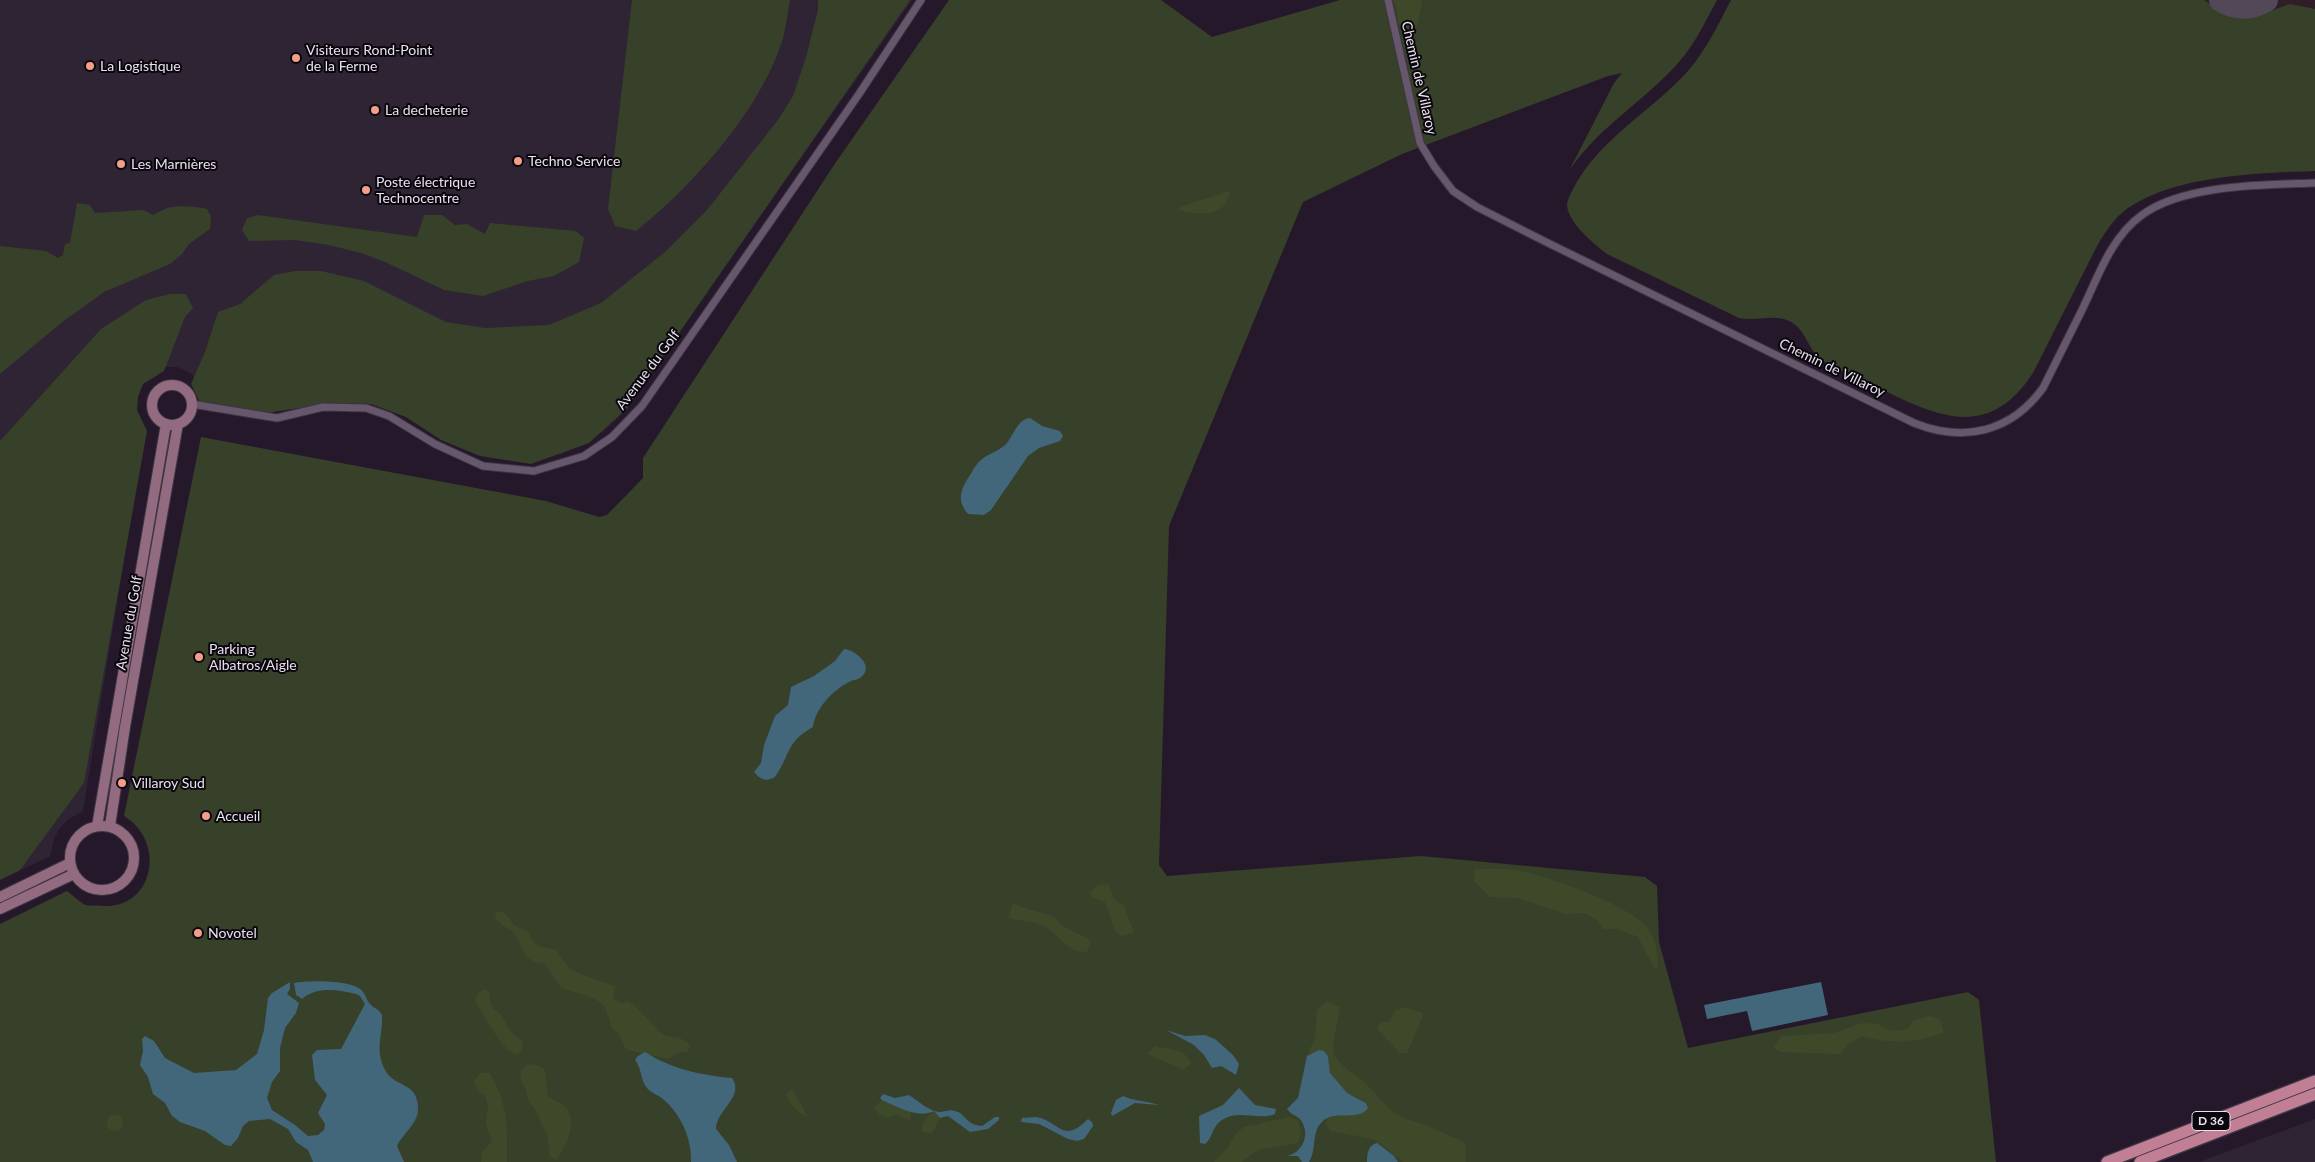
<!DOCTYPE html>
<meta charset="utf-8">
<style>
body{margin:0}
canvas{display:block;background:#24182a}
</style>
<canvas width="2315" height="1162"></canvas>
<script>
const ctx = document.querySelector('canvas').getContext('2d');
ctx.lineJoin = 'round';
function fill(path, color) { ctx.fillStyle = color; ctx.fill(path, 'evenodd'); }
function stroke(path, color, width, dash) { ctx.strokeStyle = color; ctx.lineWidth = width; ctx.lineCap = dash ? 'butt' : 'round'; ctx.setLineDash(dash || []); ctx.stroke(path); }
function label(font, color, halo, rows, align = 'center') {
  ctx.font = font + ' Lato,sans-serif'; ctx.lineWidth = 4; ctx.setLineDash([]); ctx.textBaseline = 'middle'; ctx.strokeStyle = halo; ctx.fillStyle = color; for (const [text, x, y, turn = 0] of rows) {
    ctx.save(); ctx.translate(x, y); ctx.rotate((+turn || 0) * Math.PI / 180); ctx.textAlign = isNaN(turn) ? turn : align; if (halo) ctx.strokeText(text, 0, 0); ctx.fillText(text, 0, 0); ctx.restore();
  }
}
const commercial = new Path2D(`
 M0,0H912L620,416L604,431L580,446L561,454L526,457L372,398L206,390L191,373L177,367H165L146,377L137,394V412L145,431L83,811L67,820L59,829L54,839L50,856L0,880Z
 M2315,1119V1162H2199Z`);
const education = new Path2D(`
 M2148,0H2315V33L2211,26Z`);
const green = new Path2D(`
 M632,0H790C788,12 786,25 783,38C763,107 692,187 636,231L615,226L608,209Z
 M818,0H910L627,408L589,443L531,464L480,456L441,440L406,417L371,404L333,403L266,413L200,402L191,384L205,352L218,312L240,304L274,275L295,271H321L364,281L446,322L485,328L549,325L601,303L665,252L707,210L778,120L793,96L806,57L818,10Z
 M949,0H1161L1212,37L1340,0H1717C1705,22 1695,44 1679,62C1645,101 1598,127 1569,171L1614,83L1622,73L1608,76L1402,154L1303,202L1169,526L1159,865L1167,876L1421,856L1645,877L1657,886L1659,942L1688,1048L1968,992L1979,1000L1996,1162H0V924L67,891C73,895 80,903 86,905C91,906 97,905 102,906C155,909 166,841 124,816L201,437L546,501L599,517L607,515L643,478V458L834,165Z
 M1731,0H2204L2223,14L2236,17H2253L2290,4L2315,9V171C2258,173 2177,175 2128,208C2115,217 2105,232 2097,246L2033,373C1988,442 1936,416 1877,387C1859,378 1837,371 1822,360C1808,350 1806,330 1791,322C1775,313 1756,322 1739,318L1607,254C1594,244 1568,223 1567,205C1567,201 1570,195 1572,191C1597,140 1651,112 1688,71C1706,50 1718,25 1731,0Z
 M77,203L90,205L95,213L143,210L153,215C159,212 165,208 172,207C178,205 201,207 207,209L211,216L210,229L189,244L182,254L170,264L104,292L61,323L0,374V246L46,251L58,258L63,255L65,244L70,243Z
 M258,215L417,237L424,215H442L455,225L467,224L485,234L490,223L576,231L584,238L579,262L554,276L528,281L483,296L444,290L385,262L361,253L329,245L295,240L249,241L242,230L247,218Z
 M170,294H186L193,308L185,317L164,371L143,384L138,397L137,410L147,431L84,783L20,870L0,880V441L101,329L146,300Z`);
const forest = new Path2D(`
 M1393,0H1420L1422,3L1417,26L1407,28L1398,24L1397,8Z
 M1229,191L1230,195C1228,198 1226,203 1224,206C1214,216 1191,214 1179,210L1180,207Z
 M1475,869C1491,869 1507,868 1521,871C1553,878 1626,904 1647,927C1655,936 1661,960 1656,971L1638,937L1617,929H1603L1597,920L1584,913L1566,914L1517,898L1490,897L1474,881Z
 M1106,884L1109,885C1112,895 1114,902 1124,905L1134,933L1121,936L1115,931L1105,902L1092,898L1091,891L1098,885Z
 M1013,904L1054,917L1064,927L1087,938L1091,942L1087,952C1068,953 1060,936 1046,927C1034,920 1021,922 1008,918Z
 M503,911L515,926L528,931C535,950 540,945 556,950L568,967L576,972L616,987L613,995L615,1000L622,1003L627,1001L633,1004L663,1035L682,1039L690,1045L688,1051L677,1053L668,1059L631,1051L624,1047L620,1035L612,1028L605,1007L598,1001L585,995L562,989L545,964L534,962L526,956L514,933L496,920L494,913Z
 M485,989L490,992C489,1014 496,1006 504,1019C506,1022 506,1026 509,1029C513,1035 519,1037 523,1043L522,1051L518,1055C505,1054 482,1014 475,1001L478,993Z
 M1327,1001L1340,1007C1339,1022 1331,1039 1334,1053C1338,1065 1355,1074 1364,1082C1375,1092 1384,1106 1397,1114C1408,1122 1421,1122 1433,1128C1444,1133 1453,1138 1465,1142L1466,1162H1403L1373,1139L1330,1131L1326,1123L1327,1118L1366,1111L1368,1107L1366,1103L1361,1099L1346,1093L1330,1073L1328,1056L1311,1053L1307,1056L1315,1037L1317,1010Z
 M1404,1007L1422,1013L1423,1016L1407,1053H1400L1377,1029L1381,1022H1390L1394,1011Z
 M1931,1016L1940,1020L1944,1033C1912,1042 1895,1045 1862,1036L1847,1045L1840,1054L1780,1052L1773,1047L1782,1036L1834,1033L1862,1023L1878,1024L1891,1031L1908,1029L1914,1020Z
 M1155,1046L1183,1052L1192,1063L1183,1070L1148,1054Z
 M528,1064L537,1065L545,1070L548,1097C553,1100 562,1103 566,1107C578,1122 566,1147 556,1160L550,1156L547,1136L535,1109L528,1101L526,1089L521,1081L520,1071Z
 M480,1073H490L500,1094L505,1112L507,1129V1162H481C480,1147 488,1149 492,1141L486,1123L488,1106L485,1096L477,1090L474,1081Z
 M792,1089L808,1117C796,1112 791,1106 786,1094Z
 M882,1100L907,1109L911,1113L910,1121L897,1115L886,1118L879,1114L874,1107Z
 M934,1111L940,1118L932,1134L922,1131C923,1122 925,1116 934,1111Z
 M107 1123a8 8 0 1 1 16 0a8 8 0 1 1-16 0Z
 M1290,1117L1298,1121L1302,1133L1298,1143L1258,1150L1242,1162H1214L1227,1148L1235,1134L1244,1127Z`);
const water = new Path2D(`
 M1030,418L1042,426L1060,431L1063,436L1060,441L1039,448L1028,456L991,510L984,515L968,514C955,499 962,487 972,472C974,468 977,463 981,460C989,453 1000,451 1007,443C1014,434 1018,419 1030,418Z
 M844,649C856,650 876,667 860,678C857,680 852,680 849,682C833,690 815,709 813,727C785,743 791,754 775,777C766,782 761,780 754,772L761,763L764,745L775,716L788,705L791,687L814,676L835,661Z
 M290,982V989L287,994L299,1003L296,1013L285,1028L280,1048V1071L272,1082L267,1098L272,1110L295,1125L308,1136L318,1135L324,1130L325,1124L318,1113L327,1095L315,1080L312,1055L317,1050L341,1049L365,1004L360,996L356,994C338,990 317,986 302,999L296,995L294,983C308,980 349,980 360,989C366,993 366,1001 371,1005C375,1009 379,1009 382,1015C383,1036 375,1047 384,1068C393,1089 419,1080 418,1110C418,1123 402,1135 397,1146L404,1162H313L308,1150L296,1142L288,1129L270,1119L249,1121L243,1126L238,1138L231,1146L225,1145L205,1131L180,1122L172,1116L165,1103L153,1094L148,1077L140,1065L143,1051L142,1039L145,1036L154,1041L165,1058L194,1073L236,1070L257,1054L264,1030L268,998L272,993Z
 M1821,982L1828,1015L1752,1031L1747,1011L1707,1019L1704,1005Z
 M1166,1030L1185,1036L1205,1035L1215,1039L1233,1055L1239,1064L1236,1075L1221,1066L1212,1068L1204,1055L1194,1045Z
 M1319,1050L1324,1051L1328,1056L1330,1073L1347,1093L1366,1103L1368,1108C1359,1122 1334,1109 1322,1122C1311,1132 1317,1150 1309,1162H1302L1298,1156H1287C1302,1153 1310,1136 1302,1122C1299,1116 1291,1115 1287,1109L1298,1098L1307,1056Z
 M645,1052C672,1069 700,1075 732,1078C745,1097 716,1110 716,1129L729,1145L737,1162H691C692,1139 681,1114 663,1099C658,1095 651,1093 647,1088C640,1080 642,1068 635,1060L638,1056Z
 M1239,1088L1255,1105L1276,1109L1275,1114C1258,1121 1239,1109 1222,1120C1212,1126 1213,1138 1205,1144L1200,1143L1199,1116L1223,1105Z
 M883,1094L895,1098L909,1095C919,1101 928,1111 940,1112C945,1112 950,1109 955,1111C967,1114 964,1124 982,1126L995,1117H999V1120L988,1129L970,1132L948,1116L940,1118L934,1111C918,1119 898,1107 882,1100L880,1098Z
 M1123,1096C1135,1101 1147,1101 1159,1105L1135,1103L1112,1116L1111,1113L1116,1100Z
 M1036,1117C1060,1121 1062,1145 1088,1119L1092,1122L1093,1126L1084,1139L1077,1141L1068,1139L1039,1124L1021,1122L1022,1118Z
 M1377,1143L1394,1156L1398,1162H1367C1367,1154 1368,1145 1377,1143Z`);
const taxiway = new Path2D(`
 M2221,0C2236,9 2250,9 2266,0`);
const street = new Path2D(`
 M1388,0L1420,143L1434,166L1453,191L1477,207L1544,241L1914,423C1964,443 2011,432 2043,388C2056,362 2069,336 2082,310C2098,277 2111,237 2142,215C2184,184 2265,185 2315,183
 M192,404L277,418L323,407L366,408L389,416L435,444L483,466L534,471L584,456L612,437L642,406L859,94L921,0`);
const secondary = new Path2D(`
 M152 405a20 20 0 1 1 40 0a20 20 0 1 1-40 0Z
 M70 858a32 32 0 1 1 64 0a32 32 0 1 1-64 0Z
 M97,826L166,424
 M110,826L125,727L178,424
 M0,897L70,863
 M0,909L74,874`);
const primary = new Path2D(`
 M2107,1162L2315,1081
 M2140,1162L2315,1094`);
const markers = [
 [296,58,5,"#f49e8a"],
 [90,66,5,"#f49e8a"],
 [375,110,5,"#f49e8a"],
 [518,161,5,"#f49e8a"],
 [121,164,5,"#f49e8a"],
 [366,190,5,"#f49e8a"],
 [199,657,5,"#f49e8a"],
 [122,783,5,"#f49e8a"],
 [206,816,5,"#f49e8a"],
 [198,933,5,"#f49e8a"]
];
const shields = [
 [2211,1121,38]
];
const shieldNames = [
 ["D 36",2211,1121]
];
const poiNames = [
 ["Visiteurs Rond-Point",306,50],
 ["de la Ferme",306,66],
 ["La Logistique",100,66],
 ["La decheterie",385,110],
 ["Techno Service",528,161],
 ["Les Marnières",131,164],
 ["Poste électrique",376,182],
 ["Technocentre",376,198],
 ["Parking",209,649],
 ["Albatros/Aigle",209,665],
 ["Villaroy Sud",132,783],
 ["Accueil",216,816],
 ["Novotel",208,933]
];
const streetNames = [
 ["Chemin de Villaroy",1419,78,77],
 ["Chemin de Villaroy",1832,368,26],
 ["Avenue du Golf",648,370,-53],
 ["Avenue du Golf",129,623,-80]
];
fill(commercial, '#2e2433');
fill(education, '#301e26');
fill(green, '#374029');
fill(forest, '#3e492a');
fill(water, '#42667a');
stroke(taxiway, '#534858', 24);
stroke(street, '#3e3542', 9);
stroke(secondary, '#3e3542', 12);
stroke(primary, '#3e3542', 14);
stroke(street, '#66576d', 7);
stroke(secondary, '#936b81', 10);
stroke(primary, '#c07f95', 11);
for (const [x, y, r, color] of markers) { const dot = new Path2D(); dot.arc(x, y, r, 0, 2 * Math.PI); ctx.fillStyle = color; ctx.fill(dot); stroke(dot, '#0a060d', 2); }
for (const [x, y, w] of shields) { const box = new Path2D(); box.roundRect(x - w / 2, y - 9.5, w, 19, 4); ctx.fillStyle = '#0a060d'; ctx.fill(box); stroke(box, '#eae1ee', 1); }
label('bold 12px', '#eae1ee', null, shieldNames);
label('14px', '#eae1ee', '#0a060d', poiNames, 'left');
label('14px', '#eae1ee', '#0a060d', streetNames);
</script>
